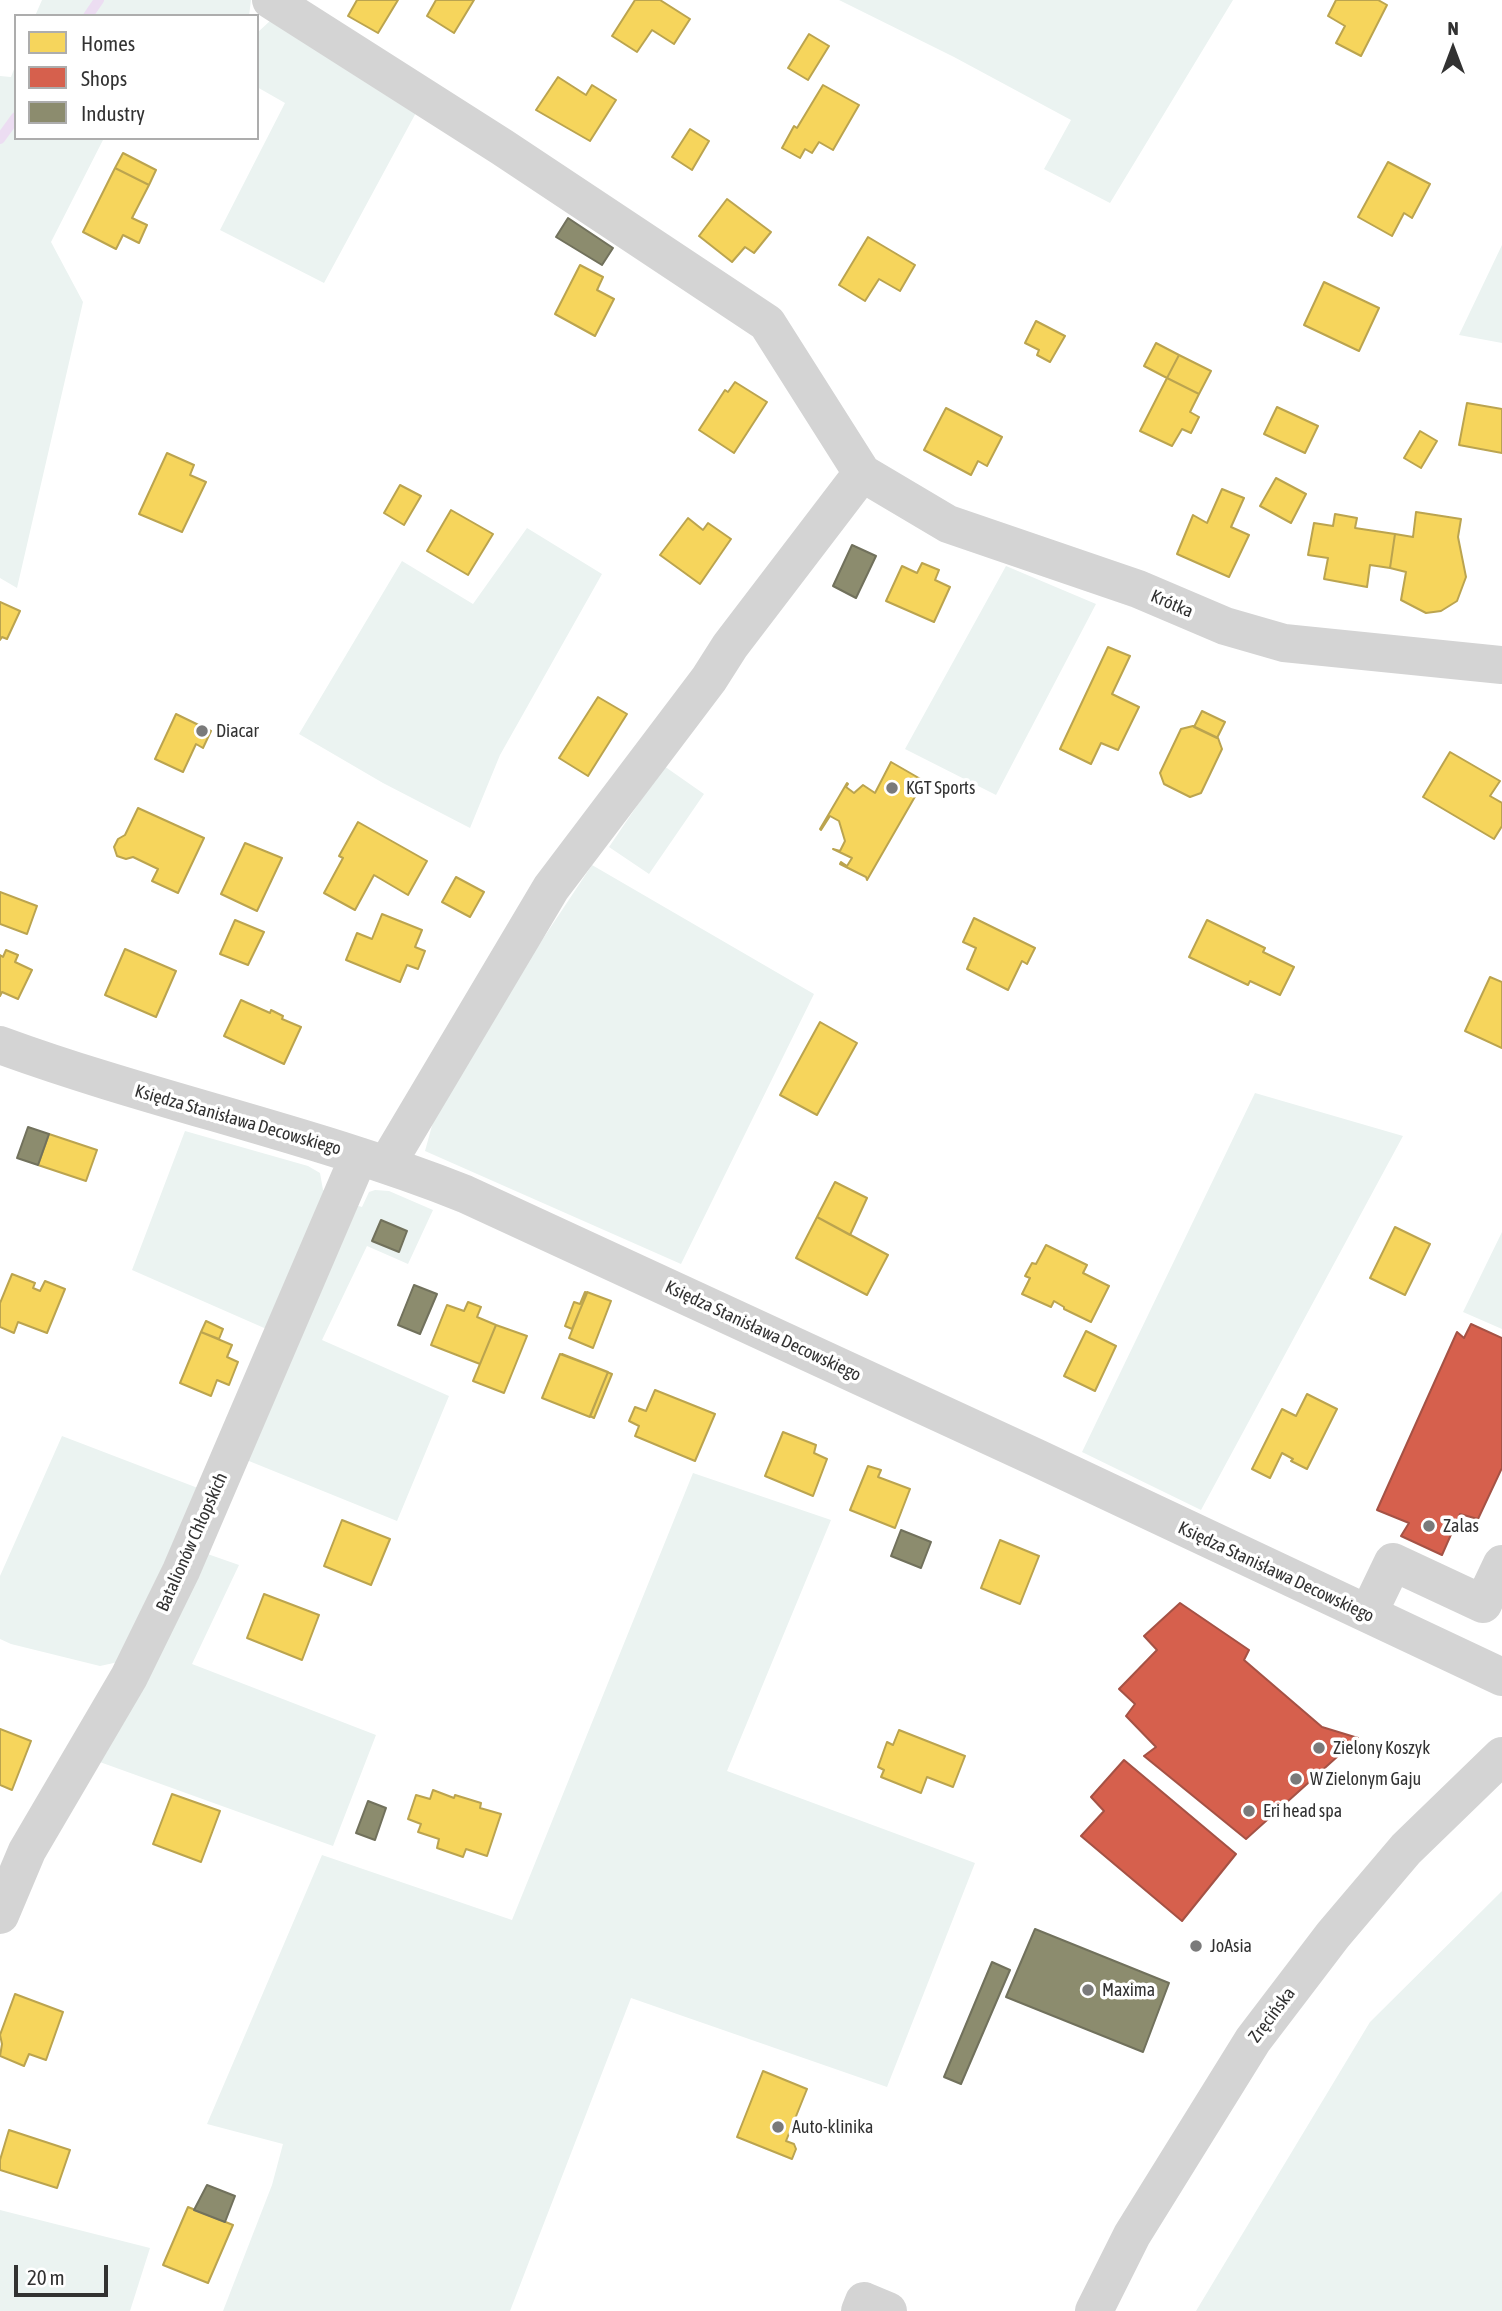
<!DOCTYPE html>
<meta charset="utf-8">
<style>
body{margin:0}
#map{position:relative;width:1502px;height:2311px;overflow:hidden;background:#fff;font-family:"Asap Condensed",sans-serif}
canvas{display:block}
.legend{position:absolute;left:14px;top:14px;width:245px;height:126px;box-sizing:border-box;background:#fff;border:2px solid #adadad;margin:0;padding:9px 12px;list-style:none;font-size:21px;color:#323232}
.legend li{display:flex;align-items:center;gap:14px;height:35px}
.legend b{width:35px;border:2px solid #adadad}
.north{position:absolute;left:1418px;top:14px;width:70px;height:70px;-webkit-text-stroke:5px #fff;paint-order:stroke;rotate:0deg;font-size:19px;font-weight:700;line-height:28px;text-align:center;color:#323232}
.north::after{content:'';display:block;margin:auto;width:24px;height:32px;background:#323232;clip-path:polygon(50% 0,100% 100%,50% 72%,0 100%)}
.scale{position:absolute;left:14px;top:2265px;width:94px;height:32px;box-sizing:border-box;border:4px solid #323232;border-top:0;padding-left:9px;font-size:21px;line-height:24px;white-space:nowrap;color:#323232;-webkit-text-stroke:5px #fff;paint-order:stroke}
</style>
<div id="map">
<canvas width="1502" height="2311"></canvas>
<ul class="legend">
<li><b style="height:19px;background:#f6d55c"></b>Homes</li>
<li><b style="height:19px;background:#d6604d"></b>Shops</li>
<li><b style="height:19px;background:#8c8c6e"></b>Industry</li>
</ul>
<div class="north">N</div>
<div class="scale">20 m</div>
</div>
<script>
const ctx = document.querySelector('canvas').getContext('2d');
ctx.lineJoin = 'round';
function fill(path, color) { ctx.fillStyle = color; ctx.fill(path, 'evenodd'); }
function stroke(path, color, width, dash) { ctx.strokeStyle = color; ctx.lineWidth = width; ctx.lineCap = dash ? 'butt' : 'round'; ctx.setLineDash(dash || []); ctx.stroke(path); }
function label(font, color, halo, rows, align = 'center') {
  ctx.font = font + ' "Asap Condensed",sans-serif'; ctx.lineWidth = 7; ctx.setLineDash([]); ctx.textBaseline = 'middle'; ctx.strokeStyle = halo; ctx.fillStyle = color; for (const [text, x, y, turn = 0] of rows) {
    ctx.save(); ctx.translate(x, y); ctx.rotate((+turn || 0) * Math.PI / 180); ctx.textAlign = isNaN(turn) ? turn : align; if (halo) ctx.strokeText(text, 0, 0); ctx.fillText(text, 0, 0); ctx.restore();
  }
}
const green = new Path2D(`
 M42,0H251L249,16H35Z
 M839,0H1233L1110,203L1044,169L1071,120L954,57Z
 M271,20L418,109L324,283L220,230L285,103L257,87V33Z
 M16,64V138H104L51,242L83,302L17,588L0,578V76L11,77Z
 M1502,245V343L1459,335Z
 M527,528L602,574L500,755L470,828L383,783L299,734L402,561L473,604Z
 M1006,566L1096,604L996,795L905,749Z
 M664,766L704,794L649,874L609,847Z
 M592,865L814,994L681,1264L425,1151L433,1122L449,1080Z
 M1255,1093L1403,1136L1201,1510L1082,1452Z
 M185,1131L308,1166L320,1173L323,1190L329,1193L271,1331L132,1270Z
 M375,1190L389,1191L433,1210L408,1264L367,1246L322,1340L449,1396L397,1521L244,1459L355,1205L362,1207L369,1192Z
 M1502,1232V1329L1463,1312Z
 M62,1436L203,1490L123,1661L100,1666L11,1644L0,1639V1576Z
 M693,1473L831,1520L727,1771L975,1863L887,2087L631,1998L510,2311H223L272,2185L283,2144L207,2124L322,1855L512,1920Z
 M199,1551L239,1565L192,1664L376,1735L333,1846L97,1761Z
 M1502,1891V2311H1196L1370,2022Z
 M0,2210L150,2248L130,2311H0Z`);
const homes = new Path2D(`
 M357,0H398L378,33L348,16Z
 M436,0H474L454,33L427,16Z
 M635,0H660L690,19L674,44L652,30L637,52L612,36Z
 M1336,0H1378L1387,5L1361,56L1336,43L1345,26L1328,16Z
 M809,34L829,46L808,80L788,68Z
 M558,77L586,95L592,85L616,100L590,141L536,110Z
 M823,85L859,105L833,150L819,142L812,153L805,149L800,158L782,148L794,126L797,128Z
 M690,129L709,141L692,170L672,157Z
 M123,153L156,170L149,185L115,168Z
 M1388,162L1430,184L1412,218L1404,213L1392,236L1358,217Z
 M115,168L149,185L132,218L147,225L139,243L123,235L116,249L83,232Z
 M727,199L771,232L754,253L745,247L732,262L699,236Z
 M868,237L915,265L900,291L879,279L865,301L839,285Z
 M580,265L603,277L597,290L614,299L595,336L555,314Z
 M1324,282L1379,308L1359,351L1304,325Z
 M1036,321L1065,336L1050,362L1037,355L1039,350L1025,343Z
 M1156,343L1179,355L1167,378L1144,366Z
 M1179,355L1211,371L1199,394L1167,378Z
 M1167,378L1199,394L1190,412L1199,417L1191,433L1182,429L1172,446L1140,431Z
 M735,382L767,402L734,453L699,430L725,390L728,392Z
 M1467,403L1502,409V453L1459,445Z
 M1277,407L1318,426L1305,453L1264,434Z
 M946,408L1002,437L987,466L978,461L971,475L924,450Z
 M1420,431L1437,441L1421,468L1404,458Z
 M167,453L194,465L190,475L206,482L182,532L139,514Z
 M1276,478L1306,494L1291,523L1260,506Z
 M400,485L421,496L404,525L384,513Z
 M1222,489L1244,498L1231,527L1249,535L1229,577L1177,554L1193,515L1207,523Z
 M451,510L493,534L468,575L427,551Z
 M1416,512L1461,519L1458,537L1466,577L1457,601L1441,611L1426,613L1401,600L1406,572L1390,568L1395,534L1413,537Z
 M1335,514L1357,518L1355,528L1395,534L1390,568L1370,565L1367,587L1324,579L1328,558L1308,555L1314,523L1333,526Z
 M688,518L703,530L708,523L731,539L700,584L660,555Z
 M922,563L939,570L935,580L950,587L934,622L886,601L902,566L917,573Z
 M0,602L20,611L7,639L2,637L0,640Z
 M1108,647L1130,656L1112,694L1139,707L1118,750L1101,743L1091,764L1060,749Z
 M598,697L627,714L588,776L559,758Z
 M1202,711L1225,722L1217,738L1194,727Z
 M176,714L211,731L203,748L196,744L183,772L155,759Z
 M1193,726L1218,738L1222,749L1201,793L1190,797L1164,784L1160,773L1181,729Z
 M1450,752L1500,781L1490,796L1502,803V826L1494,839L1423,797Z
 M891,762L924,781L867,880L866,877L840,864L841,862L847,866L852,858L833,849L840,851L845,841L839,821L830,816L821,830L820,829L847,783L848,784L846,787L854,793L863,785L875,793Z
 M138,808L204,838L178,893L152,881L158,869L133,857L126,859L117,856L114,847L118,839L125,835Z
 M358,822L427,861L408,895L374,875L355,910L324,893L343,858L339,856Z
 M245,843L282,858L257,911L221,894Z
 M456,877L484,892L470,917L442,902Z
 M0,892L37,906L27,934L0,924Z
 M382,914L422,930L415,947L425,951L418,969L407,965L400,982L346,960L357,933L372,939Z
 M974,918L1035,948L1027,964L1022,961L1008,990L967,969L976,948L963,942Z
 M235,920L264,932L248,965L220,954Z
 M1207,920L1265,948L1263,952L1294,967L1280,995L1250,981L1248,985L1189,957Z
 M125,949L176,971L156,1017L105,995Z
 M6,950L18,955L15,962L32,970L18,999L2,992L0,996V955L3,957Z
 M1490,977L1502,982V1048L1465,1031Z
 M241,1000L270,1013L271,1010L283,1016L282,1019L301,1027L284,1064L224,1036Z
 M820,1022L857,1043L817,1115L780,1095Z
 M49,1134L97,1150L86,1181L38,1165Z
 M835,1182L867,1198L850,1235L817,1217Z
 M817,1217L888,1255L867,1295L796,1258Z
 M1395,1227L1430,1244L1405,1295L1370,1278Z
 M1046,1245L1087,1265L1083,1273L1109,1286L1091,1322L1064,1309V1307L1054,1301L1051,1307L1022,1294L1030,1278L1025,1276L1032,1263L1036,1264Z
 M12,1274L35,1283L33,1288L40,1291L45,1281L65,1289L47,1333L18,1322L14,1333L0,1327V1303Z
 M585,1292L587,1293L572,1329L565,1326L574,1302L580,1304Z
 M587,1292L611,1301L593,1348L569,1338Z
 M468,1302L481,1307L477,1317L496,1325L480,1364L431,1345L447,1305L464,1311Z
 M206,1321L223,1329L219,1339L201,1332Z
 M496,1325L527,1336L504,1393L473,1381Z
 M1086,1331L1116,1346L1095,1391L1064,1376Z
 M201,1332L232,1345L227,1357L238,1362L229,1385L217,1380L211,1396L180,1383Z
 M560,1354L608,1372L590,1417L542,1398Z
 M562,1354L612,1374L594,1418L590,1416L608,1372Z
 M655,1390L715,1414L695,1461L635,1436L639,1426L629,1421L635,1407L646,1411Z
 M1307,1394L1337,1409L1307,1469L1291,1461L1293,1459L1282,1453L1270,1478L1252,1469L1282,1409L1296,1416Z
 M783,1432L816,1445L814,1453L827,1459L813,1496L765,1476Z
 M868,1466L881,1470L878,1477L910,1489L895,1528L850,1510Z
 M342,1520L390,1539L371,1585L324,1566Z
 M1000,1540L1039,1556L1020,1604L981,1588Z
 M264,1594L319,1615L302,1660L247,1638Z
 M0,1729L31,1741L12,1790L0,1785Z
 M899,1730L965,1756L953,1787L927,1777L921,1793L881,1777L884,1770L878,1767L887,1742L893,1745Z
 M433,1790L454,1798L455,1795L481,1803L480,1808L501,1814L487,1856L466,1849L463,1857L437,1848L439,1839L418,1832L421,1824L408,1819L416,1795L430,1799Z
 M172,1794L220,1811L201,1862L153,1844Z
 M15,1994L63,2012L46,2060L29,2054L24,2066L0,2056L2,2044L0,2035Z
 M763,2071L807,2089L786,2141L794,2144L796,2149L792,2159L737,2137Z
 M9,2130L70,2150L57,2188L0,2170V2160Z
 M188,2207L233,2225L208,2283L163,2265Z`);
const shops = new Path2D(`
 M1471,1324L1502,1338V1468L1478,1519L1460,1514L1442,1555L1401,1536L1409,1523L1377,1510L1457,1332L1464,1338Z
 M1180,1603L1249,1650L1244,1660L1322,1727L1358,1738L1246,1839L1144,1756L1156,1747L1126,1716L1135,1704L1119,1689L1157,1650L1144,1636Z
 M1124,1760L1236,1854L1182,1921L1081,1836L1104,1811L1091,1797Z`);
const industry = new Path2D(`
 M568,218L613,248L602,265L556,237Z
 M852,545L876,556L856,598L833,586Z
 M28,1127L49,1134L38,1165L17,1158Z
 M381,1220L407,1231L399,1252L372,1241Z
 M414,1285L437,1294L420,1334L398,1325Z
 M901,1530L931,1542L921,1568L891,1556Z
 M368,1801L386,1808L375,1840L356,1833Z
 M1035,1929L1169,1983L1143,2052L1006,1997Z
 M992,1962L1010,1970L961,2084L944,2077Z
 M207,2185L235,2196L225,2222L194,2210Z`);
const stream = new Path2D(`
 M88,16L99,0
 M0,139L16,117`);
const minor = new Path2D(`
 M271,0L502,147L767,323L862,473L948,524L1138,589L1225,626L1284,643L1502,665
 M0,1045C153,1101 314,1134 465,1194L1037,1458L1502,1677
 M387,1164L551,888L709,679L730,646L862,473
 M1368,1614L1393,1562L1483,1604L1502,1564
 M0,1915L27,1851L129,1677L181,1571L359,1156
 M860,2311L864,2301L888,2311
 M1094,2311L1132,2235L1253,2040L1333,1935L1406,1849L1502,1756`);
const markers = [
 [202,731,7,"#7a7a7a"],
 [892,788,7,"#7a7a7a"],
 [1429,1526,7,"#7a7a7a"],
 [1319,1748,7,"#7a7a7a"],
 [1296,1779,7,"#7a7a7a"],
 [1249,1811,7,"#7a7a7a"],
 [1196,1946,7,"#7a7a7a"],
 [1088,1990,7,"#7a7a7a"],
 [778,2127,7,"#7a7a7a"]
];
const streetNames = [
 ["Krótka",1172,604,23],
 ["Księdza Stanisława Decowskiego",238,1120,16],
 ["Księdza Stanisława Decowskiego",763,1331,25],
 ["Batalionów Chłopskich",192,1542,-66],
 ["Księdza Stanisława Decowskiego",1276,1572,25],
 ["Zręcińska",1272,2015,-53]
];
const poiNames = [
 ["Diacar",216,731],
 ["KGT Sports",906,788],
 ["Zalas",1443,1526],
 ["Zielony Koszyk",1333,1748],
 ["W Zielonym Gaju",1310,1779],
 ["Eri head spa",1263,1811],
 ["JoAsia",1210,1946],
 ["Maxima",1102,1990],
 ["Auto-klinika",792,2127]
];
fill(green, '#ebf3f1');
fill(homes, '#f6d55c');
stroke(homes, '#bba44f', 2);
fill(shops, '#d6604d');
stroke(shops, '#a55245', 2);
fill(industry, '#8c8c6e');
stroke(industry, '#71715c', 2);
stroke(stream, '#ecddf2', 10);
stroke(minor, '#d4d4d4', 38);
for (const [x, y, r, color] of markers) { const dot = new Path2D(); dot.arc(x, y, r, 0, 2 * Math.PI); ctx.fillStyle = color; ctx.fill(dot); stroke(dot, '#fff', 2.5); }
label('18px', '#323232', '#fff', streetNames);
label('18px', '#323232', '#fff', poiNames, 'left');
</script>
